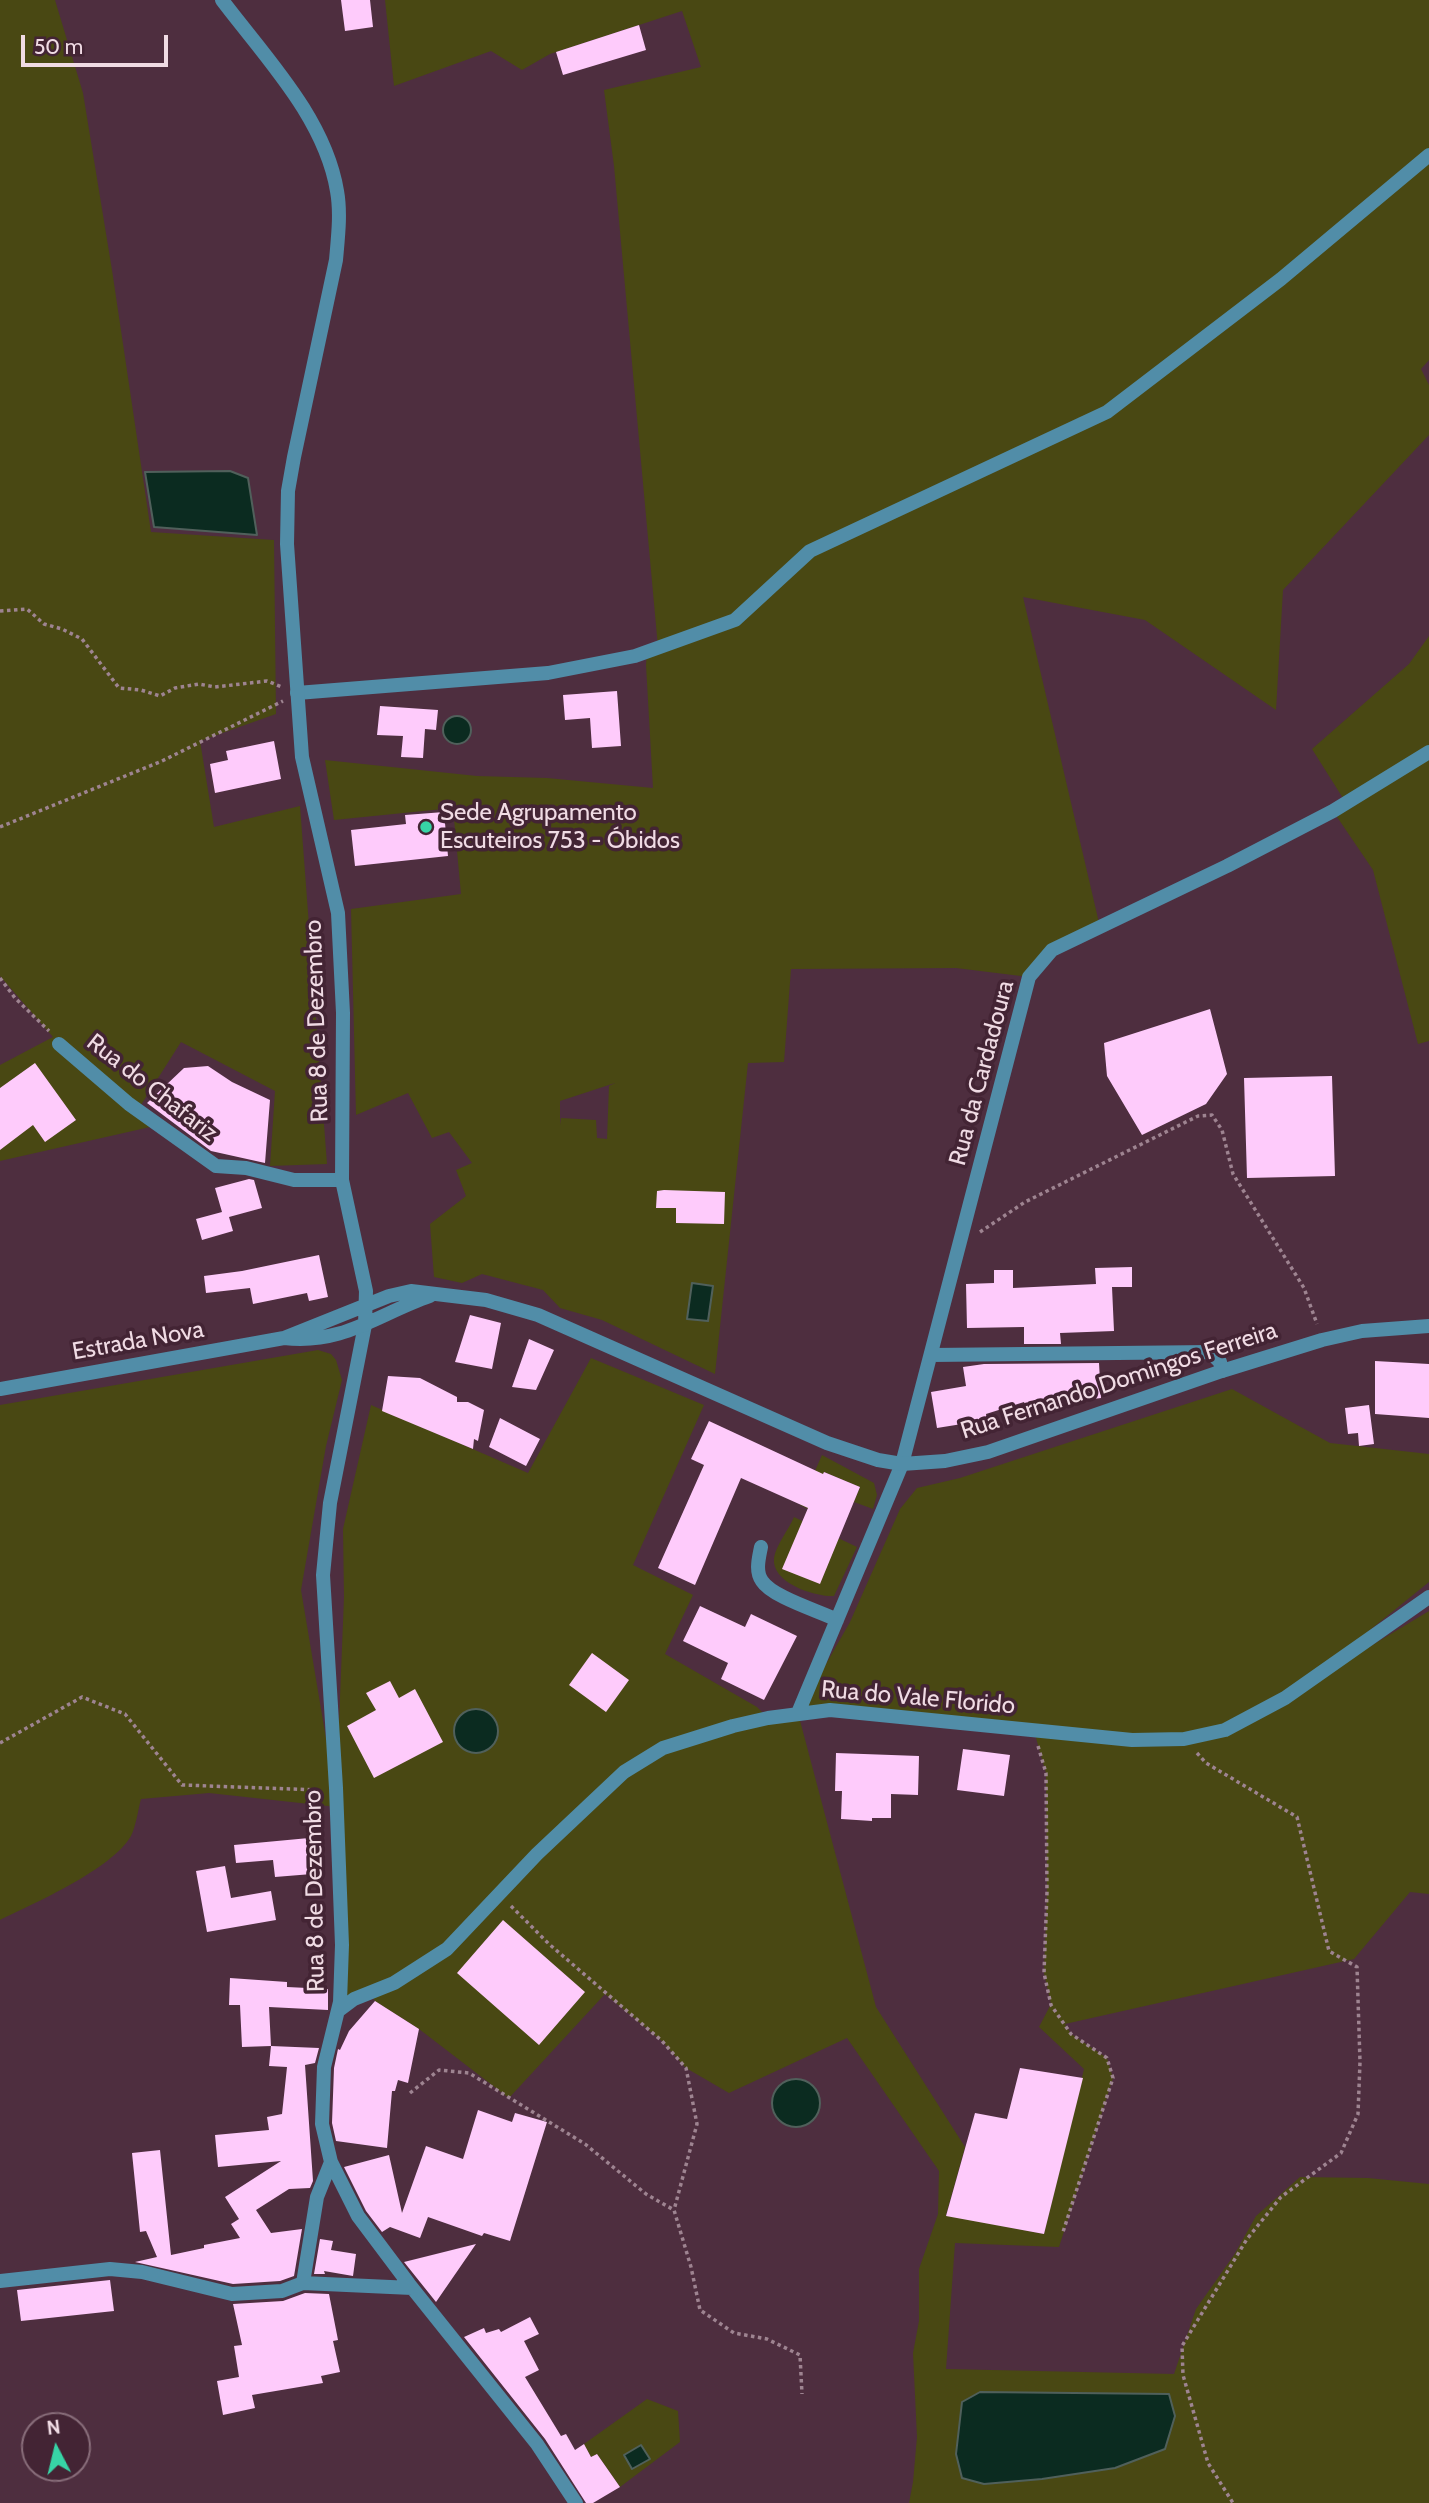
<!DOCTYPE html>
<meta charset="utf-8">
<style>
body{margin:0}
#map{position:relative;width:1429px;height:2503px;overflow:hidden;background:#4e2e3f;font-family:Cabin,sans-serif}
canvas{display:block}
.north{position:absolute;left:21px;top:2412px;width:70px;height:70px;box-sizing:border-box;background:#432434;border:2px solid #886d7a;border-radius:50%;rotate:353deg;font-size:19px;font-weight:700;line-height:28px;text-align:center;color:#f0dbe4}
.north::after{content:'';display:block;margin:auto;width:24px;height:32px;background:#37d4a6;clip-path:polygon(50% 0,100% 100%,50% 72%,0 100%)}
.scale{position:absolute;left:21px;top:35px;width:147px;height:32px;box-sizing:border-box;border:4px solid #f0dbe4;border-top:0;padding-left:9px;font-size:21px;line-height:24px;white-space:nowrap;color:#f0dbe4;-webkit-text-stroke:5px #432434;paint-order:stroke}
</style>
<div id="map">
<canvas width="1429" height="2503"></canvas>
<div class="north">N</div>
<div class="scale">50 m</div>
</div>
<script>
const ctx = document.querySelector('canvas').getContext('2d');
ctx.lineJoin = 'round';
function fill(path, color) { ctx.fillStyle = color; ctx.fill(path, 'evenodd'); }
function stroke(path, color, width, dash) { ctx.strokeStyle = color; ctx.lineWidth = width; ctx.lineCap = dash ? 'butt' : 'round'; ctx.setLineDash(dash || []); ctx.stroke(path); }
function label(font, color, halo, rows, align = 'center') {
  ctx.font = font + ' Cabin,sans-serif'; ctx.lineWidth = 7; ctx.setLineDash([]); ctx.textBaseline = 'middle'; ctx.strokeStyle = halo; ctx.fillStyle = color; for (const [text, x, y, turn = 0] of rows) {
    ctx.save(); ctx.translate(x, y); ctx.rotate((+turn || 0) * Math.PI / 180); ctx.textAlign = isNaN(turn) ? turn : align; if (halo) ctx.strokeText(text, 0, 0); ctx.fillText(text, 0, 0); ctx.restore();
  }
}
const green = new Path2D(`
 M0,0H55L83,93L112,270L151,532L274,540L276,714L200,741L214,827L300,806L327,1164L270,1166L275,1091L181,1042L139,1108L159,1125L0,1161V1065L53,1037L0,976Z
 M385,0H1429V360L1421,369L1429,385V435L1283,590L1276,710L1145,620L1023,597L1100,927L1052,950L1029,977L956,968L791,969L784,1062L748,1063L715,1374L602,1320L560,1308L543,1290L482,1274L462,1283L434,1277L430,1224L466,1196L456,1170L472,1163L449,1132L432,1138L408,1093L356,1115L351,909L461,894L453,808L334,820L325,760L477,776L547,778L653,788L646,665L647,652L658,647L614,166L604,90L701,67L682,11L550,54L522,70L491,51L394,86ZM615,1083L609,1086L607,1139L597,1138L596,1120L561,1118L560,1125V1101Z
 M1429,636V1041L1418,1044L1373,870L1333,811L1346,803L1312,749L1409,664Z
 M318,1350L331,1354L336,1360L342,1380L326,1446L301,1590L336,1798L344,1597L343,1529L371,1405L528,1473L591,1358L704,1405L633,1565L693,1595L665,1654L757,1707L768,1718L798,1713L850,1622L900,1509L917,1488L960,1478L1232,1389L1330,1443L1429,1454V1582L1291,1694L1429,1611V1894L1410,1892L1354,1959L1065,2024L1071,2034L1107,2058L1113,2078L1059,2247L955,2243L946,2369L1174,2374L1196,2309L1234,2255L1256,2216L1300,2177L1368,2178L1429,2184V2503H909L913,2482L917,2437L913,2353L919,2321V2269L938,2214L939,2171L847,2038L729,2093L686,2068L662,2041L605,1994L509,2098L419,2029L375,2001L370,1993L340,2002L337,1807L209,1793L141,1799C138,1810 136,1826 131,1836C112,1869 35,1903 0,1920V1405ZM798,1713L1034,1731L1046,1773L1047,1892L1044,1973L1051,2004L1039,2027L1084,2069L1044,2234L946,2215L965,2147L876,2007ZM1165,2449L1115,2468L1042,2479L984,2484Z
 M822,1455L874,1483L877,1495L873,1509L854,1502L860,1487L824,1472L808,1509L800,1505Z
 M794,1517L857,1547L834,1596C815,1597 771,1583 774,1558C776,1545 789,1529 794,1517Z
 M647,2399L678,2411L680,2442L620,2487L597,2454L591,2457L584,2444Z`);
const water = new Path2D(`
 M230,471L248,478L257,535L154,527L145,472Z
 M443 730a14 14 0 1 1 28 0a14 14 0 1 1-28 0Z
 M692,1283L713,1286L708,1321L687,1319Z
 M454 1731a22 22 0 1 1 44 0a22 22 0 1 1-44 0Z
 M772 2103a24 24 0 1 1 48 0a24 24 0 1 1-48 0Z
 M980,2392L1169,2394L1175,2416L1165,2449L1115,2468L1042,2479L984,2484L962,2478L956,2454L962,2402Z
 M641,2445L650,2459L632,2469L624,2455Z`);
const building = new Path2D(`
 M341,0H370L373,27L345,31Z
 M639,25L646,50L563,75L556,52Z
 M617,691L621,746L592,748L590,718L565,720L563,695Z
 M380,706L438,710L436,730L425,729L423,758L401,757L403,736L377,735Z
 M274,741L281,779L215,793L210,764L228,760L226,751Z
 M444,812L448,856L355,866L351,830L406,824L405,815Z
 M1210,1009L1227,1074L1206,1104L1142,1135L1107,1076L1104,1043Z
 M35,1063L76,1120L45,1142L33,1125L0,1150V1088Z
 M208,1066L232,1082L270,1100L265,1163L211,1151L147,1103L184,1068Z
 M1332,1076L1335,1176L1247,1178L1244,1078Z
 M249,1179L254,1180L262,1208L229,1217L233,1231L202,1240L196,1219L222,1212L215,1188Z
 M664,1190L725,1192L724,1224L676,1223V1208H656L657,1191Z
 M319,1255L328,1297L309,1301L307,1293L253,1304L250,1288L206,1293L204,1276L242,1271Z
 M1132,1267V1287H1112L1114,1331L1060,1333L1061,1344H1024V1327L967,1328L966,1284L994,1283V1270H1013V1288L1096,1284L1095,1268Z
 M470,1315L501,1323L492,1369L455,1362Z
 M529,1339L554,1350L536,1390L512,1387Z
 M1375,1361L1429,1364V1418L1375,1414Z
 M1099,1363L1101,1398L1070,1402L1030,1417L1024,1402L986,1414L987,1420L937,1428L931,1392L966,1386L963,1367L984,1364Z
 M388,1376L420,1378L457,1397V1402H468L484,1410L478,1441L474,1439L473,1449L382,1411Z
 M1369,1405L1374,1444L1359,1446L1358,1433L1348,1434L1345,1408Z
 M500,1418L540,1439L526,1466L489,1447Z
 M709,1421L823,1474L824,1472L860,1487L820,1584L782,1569L808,1508L741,1478L695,1585L658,1568L704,1465L691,1459Z
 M700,1606L745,1627L751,1614L797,1636L764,1700L721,1679L728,1663L683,1641Z
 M592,1653L629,1680L606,1712L569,1685Z
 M390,1681L399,1698L415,1689L443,1742L374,1778L347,1726L376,1710L366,1693Z
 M963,1749L1010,1755L1004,1796L957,1790Z
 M836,1753L919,1756L918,1795L891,1794V1818H872V1821L841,1819L842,1791H835Z
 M309,1838L312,1874L275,1877L273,1860L236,1863L234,1845Z
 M225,1866L231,1898L271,1891L276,1920L207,1932L196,1871Z
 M503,1920L585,1992L539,2045L457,1973Z
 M230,1978L287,1982V1987L328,1989V2010L269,2007L271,2046L242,2047L240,2005H229Z
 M375,2001L419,2029L408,2083L398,2080L395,2091H392L387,2148L336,2141L332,2123L334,2068L338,2049L340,2050L349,2031Z
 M271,2046L319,2048L315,2063L305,2065L313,2181L310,2188L289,2189L256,2210L271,2233L302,2229L294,2276L280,2281L233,2284L135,2262L157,2257L146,2231L140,2232L132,2153L160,2150L171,2255L204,2248V2245L240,2238L231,2224L239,2219L225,2197L281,2161L218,2167L215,2135L269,2130L267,2117L282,2114L287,2067L269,2066Z
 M1020,2068L1083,2078L1044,2234L946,2216L975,2113L1007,2119Z
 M478,2110L512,2122L515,2113L547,2122L510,2241L484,2233L482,2236L428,2217L420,2238L390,2227L382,2232L366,2211L344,2167L389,2155L402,2213L426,2146L463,2159Z
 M320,2239L333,2241L331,2250L356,2254L353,2276L324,2271L325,2274H314Z
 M476,2244L436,2302L404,2262Z
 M110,2280L114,2311L21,2321L17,2290Z
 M305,2293L329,2294L338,2340L333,2341L340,2372L321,2376L323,2383L252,2395L255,2408L223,2415L217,2381L239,2377L234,2346L242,2345L233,2304L283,2301Z
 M530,2317L539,2334L524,2341L539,2370L525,2377L561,2436L566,2434L575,2450L584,2444L591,2457L597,2454L620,2487L593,2503H586L545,2439L464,2337L484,2328L486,2333L499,2329L501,2332Z`);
const path = new Path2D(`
 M0,611L27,609L44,624L62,629L82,639L119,688L141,690L160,696L175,688L199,684L215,687L267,681L282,687
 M0,827L162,761L283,701
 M0,978L15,998L49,1031
 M980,1232L1025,1202L1198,1116L1212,1115L1222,1130L1233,1174L1304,1288L1317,1324
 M0,1743L82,1697L125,1714L182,1785L320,1790
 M1038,1746L1046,1773L1047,1892L1044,1973L1051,2005L1071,2034L1107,2058L1113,2078L1063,2232
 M1197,1753L1206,1763L1297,1817L1329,1951L1357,1967L1360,2062L1358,2114L1341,2153L1281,2197L1247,2239L1182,2346L1183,2375L1208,2463L1233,2503
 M511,1906L549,1944L662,2041L686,2068L697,2124L674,2210
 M410,2093L439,2070L469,2073L585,2144L646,2194L674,2210L691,2267L700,2310L734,2333L767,2339L800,2355L802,2394`);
const minor = new Path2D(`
 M297,693L548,673L635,656L735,620L810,551L1107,412L1281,279L1429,155
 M59,1044L129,1104L216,1166L246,1168L294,1180H342
 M365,1325L330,1503L323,1575L336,1788L342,1945L340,2002L324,2067L322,2124L331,2162L358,2216L409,2284L537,2444L576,2503
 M932,1355L1210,1352L1220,1362L1222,1371
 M761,1547C759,1558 755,1571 762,1581C772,1597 819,1611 837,1620
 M798,1713L902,1464L1029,977L1052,950L1227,866L1333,811L1429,752
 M338,2011L354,1999L394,1983L447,1949L537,1854L624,1772L663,1748L733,1726L768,1718L830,1710L1132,1740L1184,1739L1225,1730L1285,1698L1429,1597
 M0,2281L110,2269L142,2272L232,2294L282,2291L303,2283L412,2288
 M303,2283L317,2197L331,2162`);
const tertiary = new Path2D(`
 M222,0C265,57 325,118 337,191C341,213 338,237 336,260L294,457L288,491L287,544L302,757L338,913L343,1013L342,1180L366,1291L365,1325
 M284,1338C343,1345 378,1314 430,1296
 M0,1389L284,1338L389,1296L411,1291L486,1300L538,1315L827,1443L878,1460L902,1464L945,1461L988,1452L1222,1371L1322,1340L1362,1331L1429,1326`);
const markers = [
 [426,827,7,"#37d4a6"]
];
const poiNames = [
 ["Sede Agrupamento",440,813],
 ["Escuteiros 753 - Óbidos",440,841]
];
const streetNames = [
 ["Rua 8 de Dezembro",317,1021,-92],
 ["Rua da Cardadoura",982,1073,-75],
 ["Rua do Chafariz",152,1088,38],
 ["Estrada Nova",138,1341,-10],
 ["Rua Fernando Domingos Ferreira",1119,1381,-18],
 ["Rua do Vale Florido",918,1698,5],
 ["Rua 8 de Dezembro",315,1891,-91]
];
fill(green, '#494813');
fill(water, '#0b2b20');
stroke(water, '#50605b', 2);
fill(building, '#fecbfb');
stroke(path, '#9e8491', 3.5, [3.5, 3.5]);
stroke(minor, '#518da8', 14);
stroke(tertiary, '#518da8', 14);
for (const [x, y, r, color] of markers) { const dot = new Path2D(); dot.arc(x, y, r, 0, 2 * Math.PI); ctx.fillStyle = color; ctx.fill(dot); stroke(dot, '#432434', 2.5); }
label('24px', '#f0dbe4', '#432434', poiNames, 'left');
label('24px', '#f0dbe4', '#432434', streetNames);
</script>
